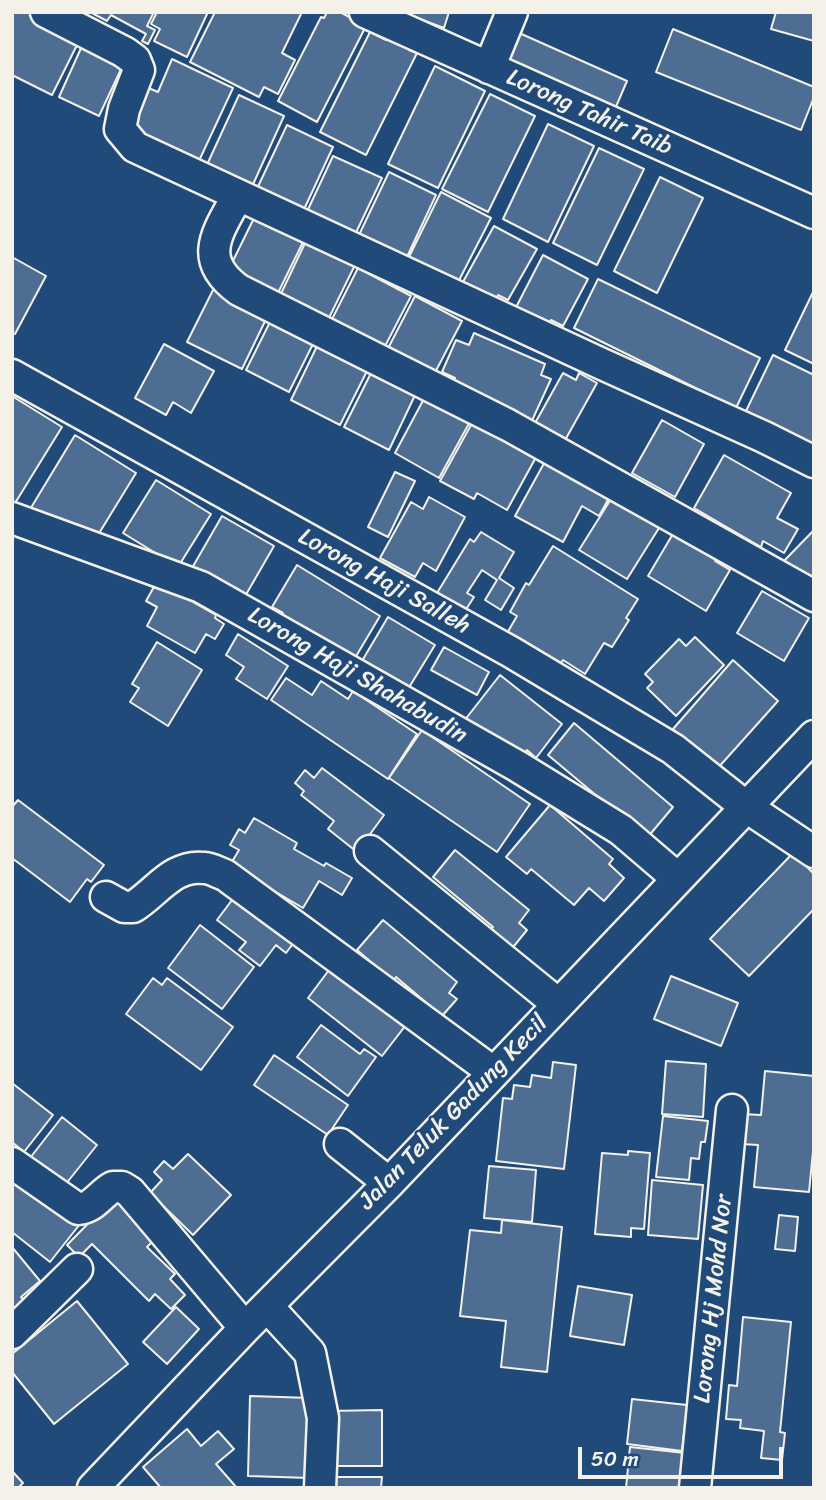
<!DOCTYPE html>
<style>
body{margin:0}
#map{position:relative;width:826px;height:1500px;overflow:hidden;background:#1f4a7a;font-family:Sriracha,sans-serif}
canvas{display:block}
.frame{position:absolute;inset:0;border:14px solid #f4f1e8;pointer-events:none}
.scale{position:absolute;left:578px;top:1447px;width:205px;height:32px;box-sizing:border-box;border:4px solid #f4f1e8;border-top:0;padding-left:9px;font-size:21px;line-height:24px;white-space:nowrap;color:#f4f1e8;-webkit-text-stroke:5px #1f4a7a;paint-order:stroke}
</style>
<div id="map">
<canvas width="826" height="1500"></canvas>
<div class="frame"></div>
<div class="scale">50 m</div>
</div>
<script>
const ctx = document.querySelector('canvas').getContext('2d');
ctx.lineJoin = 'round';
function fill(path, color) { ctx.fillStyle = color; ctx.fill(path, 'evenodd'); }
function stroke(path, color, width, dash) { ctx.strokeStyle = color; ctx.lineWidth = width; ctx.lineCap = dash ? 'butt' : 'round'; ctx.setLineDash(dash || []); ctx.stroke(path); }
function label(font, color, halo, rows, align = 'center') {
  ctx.font = font + ' Sriracha,sans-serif'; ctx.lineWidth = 5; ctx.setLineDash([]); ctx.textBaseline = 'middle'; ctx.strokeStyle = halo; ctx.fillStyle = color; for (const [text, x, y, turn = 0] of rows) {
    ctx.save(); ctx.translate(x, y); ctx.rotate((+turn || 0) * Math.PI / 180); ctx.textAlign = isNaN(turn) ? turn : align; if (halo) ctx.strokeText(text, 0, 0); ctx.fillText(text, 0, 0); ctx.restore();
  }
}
const building = new Path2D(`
 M12,12H28L80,39L52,95L12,75Z
 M90,12H154L147,26L155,30L148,44L142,41L146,34L111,15L107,21Z
 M157,12H208L187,57L154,41L160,29L151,24Z
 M215,12H302L282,53L295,60L278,94L264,87L259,97L190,62Z
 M327,12H340L366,26L317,122L278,101L321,17L324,18Z
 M401,12H449L444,28Z
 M776,12H814V41L771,29Z
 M673,29L814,87V97L801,130L656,72Z
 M370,32L386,40L390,32L413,44L409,50L417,53L366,155L320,132Z
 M517,32L627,81L615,109L504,59Z
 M82,46L123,65L99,116L59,97Z
 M172,59L233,88L198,163L126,129L146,87L158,92Z
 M435,66L485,91L438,188L388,164Z
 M490,94L535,116L488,212L442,189Z
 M239,95L284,116L250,191L205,169Z
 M548,124L594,146L548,242L503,219Z
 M287,125L333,147L300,218L254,195Z
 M599,148L644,169L597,265L553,243Z
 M333,156L382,178L352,241L304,218Z
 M389,172L436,195L406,259L358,237Z
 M660,177L703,198L657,293L614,271Z
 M441,192L491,218L454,290L405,265Z
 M255,216L304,240L275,299L226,275Z
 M494,226L537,249L508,300L498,295L492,307L459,289Z
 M306,241L355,265L325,326L277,302Z
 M543,255L588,279L563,326L551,320L544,334L511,317Z
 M12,257L46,276L15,334L12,333Z
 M358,268L411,296L382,352L329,325Z
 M598,279L760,358L736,408L574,328Z
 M215,286L269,313L242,369L187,342Z
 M814,290V364L785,350Z
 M415,296L462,321L429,384L382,360Z
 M272,318L315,340L289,392L246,370Z
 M474,333L545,364L541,375L551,379L530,425L450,389L455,378L442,372L456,340L469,345Z
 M319,342L369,367L340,425L291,400Z
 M164,344L214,371L191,413L173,402L166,415L135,398Z
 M773,355L814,375V445L746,411Z
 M373,369L417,391L389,450L344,427Z
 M563,373L576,380L579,373L597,383L564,442L534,425Z
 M427,393L472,418L439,478L395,453Z
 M12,396L62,427L12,508Z
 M476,416L540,450L507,510L477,493L474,499L440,481Z
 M662,420L704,444L675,497L632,473Z
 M75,435L136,473L90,548L29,511Z
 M724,455L791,493L777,518L798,529L784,553L763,541L761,547L694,508Z
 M548,456L609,498L599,516L582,506L563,542L515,516Z
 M395,472L415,481L388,537L368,527Z
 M156,480L211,514L178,567L123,533Z
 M616,491L651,513L646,520L659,528L627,579L579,550Z
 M429,497L465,517L436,571L423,563L415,577L380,558L411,502L423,509Z
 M222,516L274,546L240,605L188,575Z
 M677,527L720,552L715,561L730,570L706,611L648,576Z
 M814,530V593L782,563Z
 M481,532L514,552L499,578L514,588L501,610L485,600L497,580L482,570L467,593L474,597L465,611L437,593L470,539L474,542Z
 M553,546L638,599L626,618L629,620L612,647L604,643L585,674L563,660L558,667L503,640L517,616L510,612L526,583L529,585Z
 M297,565L380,616L355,658L275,626L283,613L272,607Z
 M155,585L166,591L168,588L216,615L215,618L224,624L215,639L206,634L195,653L147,626L157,607L146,601Z
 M762,591L809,618L784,661L737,633Z
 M388,617L435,645L405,694L359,666Z
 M238,634L288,666L267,699L236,679L244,667L226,655Z
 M695,637L724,665L676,716L647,688L653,682L645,674L679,639L686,646Z
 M157,642L202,670L168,726L130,702L139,688L132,684Z
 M444,647L489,672L477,695L431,670Z
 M733,660L778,701L717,769L673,729Z
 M500,675L562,724L536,758L527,750L517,763L464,721Z
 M286,678L312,695L321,681L348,699L353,691L417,734L388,779L271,700Z
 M574,723L673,807L647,838L548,755Z
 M422,730L530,804L497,852L389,778Z
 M322,768L384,815L357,852L328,829L334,821L301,795L304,791L295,783L305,770L314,778Z
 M18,800L104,865L91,882L87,879L70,902L12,858V807Z
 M550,805L613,859L609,864L624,878L604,901L589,888L574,905L531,869L527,874L506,857Z
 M254,818L297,843L294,849L324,866L326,863L352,878L342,895L319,881L303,908L230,865L239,850L230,845L239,829L245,833Z
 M455,850L529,910L519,923L527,930L510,951L488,933L493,927L433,877Z
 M793,853L814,874V909L749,976L710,939Z
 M241,888L301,933L286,953L276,945L260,966L239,950L246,942L217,920Z
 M383,920L457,982L449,993L457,999L442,1016L396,977L393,981L357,950Z
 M200,925L254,967L222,1009L168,968Z
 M341,954L416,1012L382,1056L308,998Z
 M671,976L738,1003L721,1046L654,1019Z
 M153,978L162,985L167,978L233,1027L201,1070L126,1014Z
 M321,1025L360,1054L364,1049L376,1057L348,1096L297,1057Z
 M274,1055L348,1105L328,1135L254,1085Z
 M666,1061L706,1064L703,1117L662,1114Z
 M553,1062L576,1065L564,1169L496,1161L503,1098L512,1099L514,1085L530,1087L532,1075L551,1078Z
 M765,1071L814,1076V1141L809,1192L754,1187L758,1145L741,1144L743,1114L761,1115Z
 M12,1083L53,1115L24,1152L12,1142Z
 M663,1116L708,1121L705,1142H701L699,1159L691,1158L689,1180L656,1177Z
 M62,1117L97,1145L65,1185L30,1158Z
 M628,1151L650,1153L644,1229L631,1228V1237L595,1234L602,1153L628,1155Z
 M188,1154L231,1195L193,1235L150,1193L162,1180L154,1172L164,1161L173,1169Z
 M489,1166L536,1170L532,1222L484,1218Z
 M12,1170L80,1224L50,1262L12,1232Z
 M652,1180L703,1185L698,1239L648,1235Z
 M116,1195L157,1237L147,1247L175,1274L170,1279L185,1295L171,1309L155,1294L149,1301L92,1244L79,1257L67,1245Z
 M779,1215L798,1217L795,1251L775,1249Z
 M502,1220L562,1227L547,1372L501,1367L506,1321L460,1316L470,1230L501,1233Z
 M12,1247L40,1281L21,1297L31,1308L12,1323Z
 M578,1286L632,1295L624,1345L570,1336Z
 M77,1301L128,1364L54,1424L12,1372V1354Z
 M176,1307L199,1329L167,1364L143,1342Z
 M743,1317L791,1322L780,1432L785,1433L782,1460L761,1458L764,1431L740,1428L741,1420L726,1419L729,1385L737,1386Z
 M250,1396L311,1398L310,1478L248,1476Z
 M632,1399L687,1405L682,1451L627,1444Z
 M382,1410V1466H328V1411Z
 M187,1429L201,1446L218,1431L234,1449L216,1464L237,1488H161L143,1467Z
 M630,1447L685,1453L681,1488H626Z
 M12,1471L23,1483L18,1488H12Z
 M325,1477H382L381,1488H324Z`);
const minor = new Path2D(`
 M46,12L124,52L135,60L139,70L124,109L120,129L135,147L602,364L764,437L814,462
 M365,12L814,213
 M489,68L512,12
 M238,195C218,232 196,259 239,290L508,425L814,596
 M12,375L511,652L673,749L745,806L814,852
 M12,518L201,587L517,766L621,830L677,878
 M370,851L558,1004
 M106,897L124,907H133C156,893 173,864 204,868C211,868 219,873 225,875L493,1072
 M340,1144L389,1183
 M12,1163L78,1209C94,1208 100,1194 113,1187H122L130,1192L245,1328
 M267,1306L310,1353L323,1418L320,1488
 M12,1333L77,1269
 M93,1488L245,1328L389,1183L814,736
 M695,1488L732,1110`);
const streetNames = [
 ["Lorong Tahir Taib",589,113,24],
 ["Lorong Haji Salleh",384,582,29],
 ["Lorong Haji Shahabudin",357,676,30],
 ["Jalan Teluk Gadung Kecil",454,1113,-46],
 ["Lorong Hj Mohd Nor",714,1299,-84]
];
fill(building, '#4d6e92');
stroke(building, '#f4f1e8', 2);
stroke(minor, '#f4f1e8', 35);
stroke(minor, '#1f4a7a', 30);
label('24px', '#f4f1e8', '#1f4a7a', streetNames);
</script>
